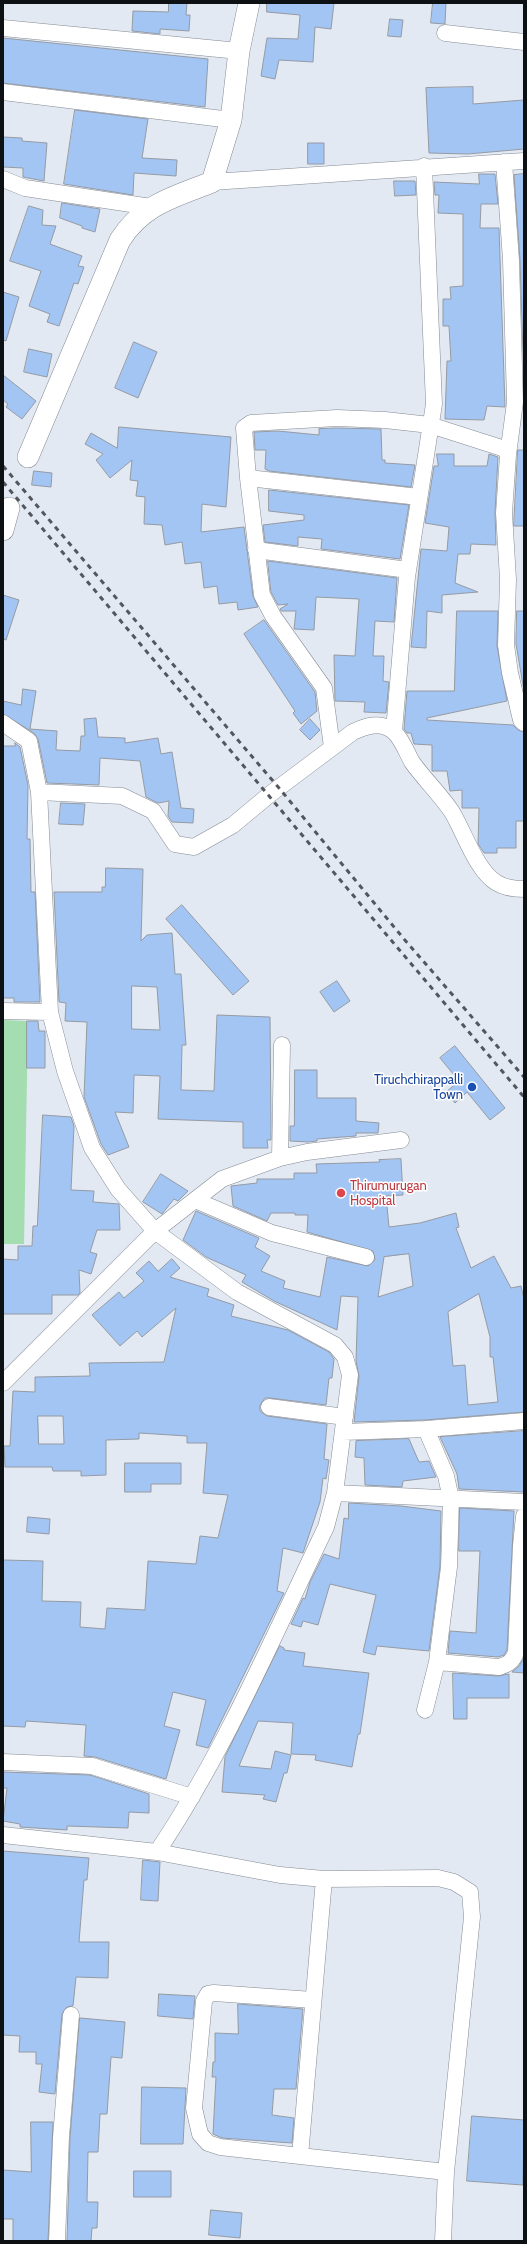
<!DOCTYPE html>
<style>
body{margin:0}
#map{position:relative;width:527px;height:2244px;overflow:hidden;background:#e2e9f3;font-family:Cabin,sans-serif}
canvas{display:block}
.frame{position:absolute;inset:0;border:4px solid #0e1114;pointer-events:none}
</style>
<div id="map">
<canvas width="527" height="2244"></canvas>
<div class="frame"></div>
</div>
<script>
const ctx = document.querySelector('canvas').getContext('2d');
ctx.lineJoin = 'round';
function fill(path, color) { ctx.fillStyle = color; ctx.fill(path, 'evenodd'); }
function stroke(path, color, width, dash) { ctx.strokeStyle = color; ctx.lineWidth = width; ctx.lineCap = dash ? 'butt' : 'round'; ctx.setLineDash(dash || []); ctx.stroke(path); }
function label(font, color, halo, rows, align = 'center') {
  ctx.font = font + ' Cabin,sans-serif'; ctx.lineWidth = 3; ctx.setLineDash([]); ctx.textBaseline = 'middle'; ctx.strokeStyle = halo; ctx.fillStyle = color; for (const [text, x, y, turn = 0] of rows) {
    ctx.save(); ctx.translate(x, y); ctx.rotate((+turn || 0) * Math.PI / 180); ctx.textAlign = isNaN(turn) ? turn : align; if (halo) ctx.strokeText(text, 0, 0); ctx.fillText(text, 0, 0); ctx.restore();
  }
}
const green = new Path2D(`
 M3,1020L28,1021L24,1244H3Z`);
const building = new Path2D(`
 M169,3H187L186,15H190L189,31L160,29V34L132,31L133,11L168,12Z
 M267,3H334L331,29L315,27L313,62L279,60L275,79L261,76L267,38L298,39L300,15L267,12Z
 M433,3H446L445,24L431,23Z
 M390,19L403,20L401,37L388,36Z
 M3,38L208,59L205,107L3,83Z
 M473,87V104L524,100V149L468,154L429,153L426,88Z
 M75,110L148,119L142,158L177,160L176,176L134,173L133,195L64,184Z
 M3,137L22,138V141L47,143L44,181L23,177V168L3,167Z
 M308,143H324V164H308Z
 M479,174H495L498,204H481L480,228H499L505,407L487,406L484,420L445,419L447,361H451L449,326H443V299H451L450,287L463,286V214L438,213L439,195H435L434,182L479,184Z
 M524,174V384L520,260L514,175Z
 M394,181H415L416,195L395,196Z
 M62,203L100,209L95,232L82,228V226L60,218Z
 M29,206L43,210L42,225L56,226L50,244L82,256L78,266L84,267L78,284L74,283L59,326L47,322L50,314L29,306L41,271L10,261Z
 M3,292L19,297L6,341L3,340Z
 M134,342L157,352L138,398L115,388Z
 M29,349L52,354L47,377L24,372Z
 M3,375L36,401L22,419L6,407L8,404L3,400Z
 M119,427L231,437L226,507L202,504L201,532L244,527L253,596L258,607L238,610L237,602L219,604L217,586L204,588L201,562L185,564L182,542L165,545L162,525L144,524L145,497L136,496L138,481L130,480L132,460L110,478L96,460L103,454L85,444L91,433L117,448Z
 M337,428L381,429L382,460H385V463L415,465L411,487L269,471L265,469L266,450H255L254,432L278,431L319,435V429Z
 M518,450H524V526H514Z
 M437,454H454V466H487L489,454L498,457L495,512L496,545L471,544L470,554H458L455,583L478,592L442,595V613L427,611L426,648L411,647L421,549L447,551L449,527L425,523L434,466H438Z
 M34,471L52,473L51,487L32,485Z
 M269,490L409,505L400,559L321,549L322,539L298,537V546L265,542L263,525L304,520V515L269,511Z
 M268,561L397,578L394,622L375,621L373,656H384L383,681L389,682L386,713L364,712L365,702L335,701L334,655L355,656L359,599L316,597L314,630L294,629L296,611H281L280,609L288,604L278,605L271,592Z
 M3,595L19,600L6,640L3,639Z
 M457,611H498L497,646L507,701L427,718V720L513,725L518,730L524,732V821H516V848H497V853H484L478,844L479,808H462V790L450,791L447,771H432V745L414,744L411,733H407L404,729L407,691H454Z
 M517,611H524V691L516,644Z
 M264,620L315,692L317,711L301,724L293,713L295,711L244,634Z
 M23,689L36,691L30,729L57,731L56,750L80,751L81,736H85L84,719L96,718L98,737L125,738V743L158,738L161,754L172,752L181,808L194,809L193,823L172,822L168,816L169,801L158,803L146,797L140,761L100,758L99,785L47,783L38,739L34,733L3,714V701L21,705Z
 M310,719L320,730L310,740L300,730Z
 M15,743L20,747L28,785L27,839H30L31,892H35L40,1002H14V998H3V746H15Z
 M61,803L85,804L83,825L59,824Z
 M106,868L143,869L141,941L147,935L172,933L175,974H181L186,1045H182L181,1090L214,1091L217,1015L270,1017L271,1125V1140H267L268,1148H243V1122L158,1119L160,1076L134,1075L133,1113L115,1112L129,1147L108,1155L101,1144L84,1097L87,1022L65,1021L66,1003L59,1002L54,892H102V887H105ZM132,986L157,987L160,1030L132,1029Z
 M182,905L249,981L233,995L166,919Z
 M337,981L350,1001L334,1012L320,992Z
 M27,1021H38L39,1031H45V1068H27Z
 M455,1046L505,1108L490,1120L467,1092L455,1103L446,1092L459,1081L440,1058Z
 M295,1070H317V1098H356V1121L379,1123L378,1133H356V1136L317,1139V1141L308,1142L290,1141V1126H294Z
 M43,1115L71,1117L74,1126L71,1190L94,1191L93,1202L119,1204L120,1230H97L90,1252L97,1254L91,1274L79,1270L80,1293L78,1295H52V1314H3V1259L18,1260V1246H32L33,1226H37Z
 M401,1159L403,1195L386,1196L389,1227L420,1223L456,1213L459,1227L456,1228L471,1268L494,1256L511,1288L521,1286L524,1299V1412L425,1420L354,1422L359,1376L356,1361L358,1297L341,1296L337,1330L274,1301L242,1282L246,1275L206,1257L183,1240L196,1211L259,1238L255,1247L270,1256L261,1271L285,1281L283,1288L320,1297L327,1257L368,1266L375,1260L373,1251L307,1232L308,1215H295V1213H271L267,1221L233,1206L231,1186L257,1183V1179H294V1173H317L316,1164L380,1162L379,1160ZM409,1254L413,1286L378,1297L384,1257ZM479,1294L490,1337V1357H493L498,1402L468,1405L465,1365L453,1366L448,1312Z
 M161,1174L188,1191L178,1201L174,1199L162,1214L143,1202Z
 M172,1259L180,1268L170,1277L209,1289L207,1296L234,1305L231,1316L288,1330L329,1352L334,1359L332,1378H329L326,1405L270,1398H265L260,1405V1411L267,1416L327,1424L324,1459L329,1460L326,1479L323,1478L320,1502L303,1553L283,1548L277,1591L284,1593L208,1748L196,1745L206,1700L173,1692L164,1726L180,1730L166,1779L95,1757L84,1756L86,1725L26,1721L25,1727L3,1726V1560L43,1561L42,1601L81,1602L80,1627L105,1629L107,1608L145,1610L148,1561L196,1564L200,1536L218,1538L228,1495L203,1493L207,1443H187V1436L139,1433V1439L106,1440V1475L81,1476V1471H53L52,1467H5L4,1446H10L13,1391L35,1392V1377L90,1376L89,1363L164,1362L176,1308L142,1337L137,1331L120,1346L92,1315L119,1292L124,1298L144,1281L136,1273L149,1261L158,1271ZM38,1416H63L64,1444H39Z
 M524,1431V1492L459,1489L457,1474L440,1437Z
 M409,1439L419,1462L429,1461L436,1477L403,1481L402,1487L365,1485L364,1458L355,1457L356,1441Z
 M125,1463H181V1484H151V1492H125Z
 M349,1503L401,1506L441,1511L440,1566L429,1651L377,1646L375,1655L363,1652L376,1595L330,1584L318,1625L303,1621L301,1627L291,1624L303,1598L305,1599L310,1582L324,1554L339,1559L344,1518L348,1519Z
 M460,1508L514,1511L507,1650L504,1655L498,1657L448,1653L450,1631L476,1633L480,1551H459Z
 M28,1517L50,1519L49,1534L27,1532Z
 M280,1646L284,1648V1650L305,1653L303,1666L369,1673L360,1734H358L352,1767L315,1760L316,1755L291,1754L293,1723L258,1721L239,1766L271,1769L275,1751L291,1755L287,1773H284L276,1802L263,1799L265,1795L222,1792L225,1757Z
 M524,1658V1673L512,1672L519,1666Z
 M453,1673L498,1676L509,1674V1698H467V1719H454Z
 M3,1772L90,1775L149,1794V1813L129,1812L128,1828L67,1826V1830L20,1827V1824L3,1821L7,1788H3Z
 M3,1851L89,1858L87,1880H84L79,1942H109L108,1978L76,1977L73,2006L67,2007L62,2014L55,2094L39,2092L42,2064H36V2052H19L20,2036L3,2035Z
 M143,1860L160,1862L158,1901L141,1900Z
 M159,1994L195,1996L193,2019L158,2016Z
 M238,2004L303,2009L296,2089H274L272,2115L294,2118L292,2143L222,2138L213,2134L216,2077H212L213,2062H215V2033L238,2034Z
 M80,2018L125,2022L122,2058L111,2057L107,2114H100L98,2152H88L87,2202H98L97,2228H92L91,2241H67L70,2138Z
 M142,2087L186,2088L183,2144H141Z
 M472,2116L524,2120L523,2185L467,2181Z
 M31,2122H53L48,2241H13V2219H3V2170L31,2172Z
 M134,2171H171V2197H134Z
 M211,2210L242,2213L240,2238L209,2235Z`);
const minor = new Path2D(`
 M3,28L239,51
 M445,33L524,42
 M3,92L231,120
 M504,162L511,260L515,402L508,455
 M3,179L25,188L151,207
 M212,182L524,161
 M248,478L419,497
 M256,550L408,570
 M3,723L29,741L39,792L122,796L153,811L175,844L194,847L233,825L269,795L353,732C366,726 380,721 393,731C401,737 407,753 412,762C424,779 440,794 452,812C464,832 477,872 497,883C505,888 515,889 524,889
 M394,731L407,577L434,404L424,166
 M332,747L324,688L273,616L262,595L248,478L244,428L251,423L337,418L385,420L430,425L505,449L508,455L504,513L508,579L506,645L510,673L521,720L524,723
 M3,1011L50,1012
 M280,1158L282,1045
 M195,1200L272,1233L366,1257
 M3,1383L155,1231L222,1179L280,1158L307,1152L401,1140
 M269,1407L345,1417
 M343,1432L426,1429
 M335,1493L524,1502
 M521,1545L524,1516
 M437,1662L499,1667C509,1664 513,1661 516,1652L521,1545H524
 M425,1710L437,1662L449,1567L451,1499L446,1476L426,1429L524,1421
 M3,1762L92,1766L192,1797
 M3,1835L157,1852C225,1751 273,1637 326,1527L335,1493L350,1375L345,1357L335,1345L237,1292L155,1231L118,1189L92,1148L65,1071L50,1012L39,792
 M157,1852L280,1875L324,1879L300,2156L446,2172L443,2241
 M324,1879L438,1878L454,1882L470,1892L472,1917L446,2172
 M300,2156L220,2147L208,2143L200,2134L194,2108L204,2001L208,1994L214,1993L313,2000
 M57,2241L61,2137L71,2015`);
const major = new Path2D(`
 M28,457L120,240C143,204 174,197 212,182L231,120L239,51L249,3
 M3,530L9,508`);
const rail = new Path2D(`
 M3,466L279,788L404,939L524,1077
 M3,482L524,1097`);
const markers = [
 [472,1087,5,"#1a4fb4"],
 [341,1193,5,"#e0444e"]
];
const transitNames = [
 ["Tiruchchirappalli",463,1080],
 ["Town",463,1095]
];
const healthNames = [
 ["Thirumurugan",350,1186],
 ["Hospital",350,1201]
];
fill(green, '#a4ddb0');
fill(building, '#a3c5f4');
stroke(building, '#949aa3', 1);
stroke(minor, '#858b94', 17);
stroke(major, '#858b94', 22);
stroke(minor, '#fff', 16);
stroke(major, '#fff', 21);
stroke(rail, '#53575d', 3, [5, 5]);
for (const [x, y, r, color] of markers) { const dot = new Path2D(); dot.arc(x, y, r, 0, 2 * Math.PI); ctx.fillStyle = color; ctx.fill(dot); stroke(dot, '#fff', 1.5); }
label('13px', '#164399', '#fff', transitNames, 'right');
label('13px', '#be3a42', '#fff', healthNames, 'left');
</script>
